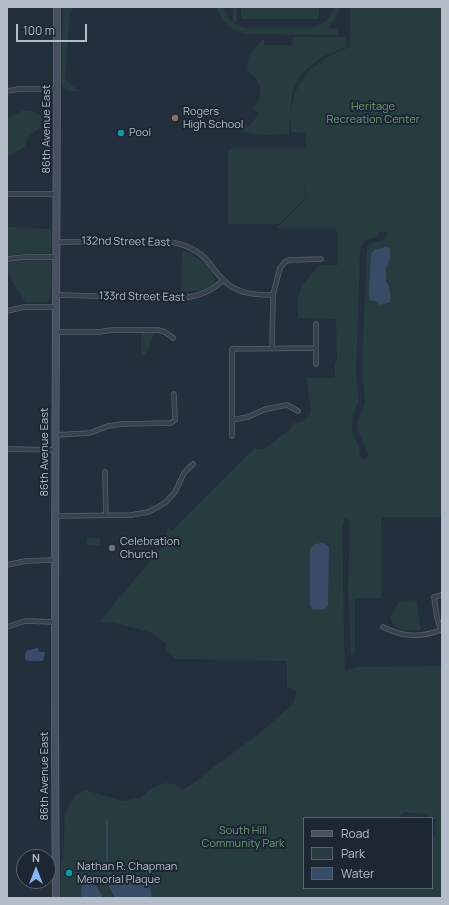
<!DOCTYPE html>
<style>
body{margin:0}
#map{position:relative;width:449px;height:905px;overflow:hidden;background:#242f3e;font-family:Manrope,sans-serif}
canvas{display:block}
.frame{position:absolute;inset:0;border:8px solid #b4bcc9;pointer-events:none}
.legend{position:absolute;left:303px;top:817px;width:130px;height:72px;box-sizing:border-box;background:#1d2633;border:1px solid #59626f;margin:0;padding:5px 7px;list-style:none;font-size:12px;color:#b4bcc9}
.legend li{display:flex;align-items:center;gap:8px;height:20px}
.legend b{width:20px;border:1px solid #59626f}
.north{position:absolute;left:16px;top:849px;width:40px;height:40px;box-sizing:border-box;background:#1d2633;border:1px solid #59626f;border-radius:50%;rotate:0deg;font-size:11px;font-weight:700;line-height:16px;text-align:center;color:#b4bcc9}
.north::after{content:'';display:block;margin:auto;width:14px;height:18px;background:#8ab4f8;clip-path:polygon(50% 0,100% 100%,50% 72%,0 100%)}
.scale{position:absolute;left:16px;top:24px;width:71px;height:18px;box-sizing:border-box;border:2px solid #b4bcc9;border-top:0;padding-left:5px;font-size:12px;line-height:14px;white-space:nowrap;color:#b4bcc9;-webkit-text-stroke:3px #1d2633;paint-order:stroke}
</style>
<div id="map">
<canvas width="449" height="905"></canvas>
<div class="frame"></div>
<ul class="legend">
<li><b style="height:5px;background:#465061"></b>Road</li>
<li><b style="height:11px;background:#263c3f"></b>Park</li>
<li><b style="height:11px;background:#394c67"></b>Water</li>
</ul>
<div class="north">N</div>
<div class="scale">100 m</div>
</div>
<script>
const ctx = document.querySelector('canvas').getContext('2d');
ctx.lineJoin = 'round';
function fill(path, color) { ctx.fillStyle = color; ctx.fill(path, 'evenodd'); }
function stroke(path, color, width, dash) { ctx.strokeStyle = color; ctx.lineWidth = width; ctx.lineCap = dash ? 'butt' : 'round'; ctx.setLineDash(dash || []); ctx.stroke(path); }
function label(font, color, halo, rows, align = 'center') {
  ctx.font = font + ' Manrope,sans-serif'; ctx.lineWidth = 4; ctx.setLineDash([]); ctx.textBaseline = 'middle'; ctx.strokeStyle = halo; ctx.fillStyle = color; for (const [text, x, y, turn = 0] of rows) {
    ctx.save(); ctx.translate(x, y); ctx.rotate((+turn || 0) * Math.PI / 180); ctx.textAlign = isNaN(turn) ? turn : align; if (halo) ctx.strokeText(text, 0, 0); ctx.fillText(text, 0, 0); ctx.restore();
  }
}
const green = new Path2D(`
 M63,7H75L70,12L65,79L78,91C69,91 65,92 61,83Z
 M217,7H224C226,18 234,25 245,28H307C320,27 330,20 334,7H340L336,18L327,28L338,29V35L244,34C230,30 221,21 217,7Z
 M233,7H237V23L233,21Z
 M241,7H319V19H241Z
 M350,7H442V517H381L382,598H355V652L351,655L348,588L350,522L345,518C340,530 343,545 343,558C343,595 344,633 345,671L356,667L442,666V898H61V860L63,859L65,813L75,795L85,790L123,801L140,798L153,787L166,783L174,784L183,790L199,779L211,769L256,736L293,704L297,690L287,687V661L176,659L166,650V643L152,633L116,623L99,622L163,546L168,527L172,531L254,449H264L291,429L293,423C302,424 306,419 311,412L306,378H335V364L337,360L336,319L298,318V299L301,287L319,265H338V232H336V228H277L306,199V165L305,198L279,224H228V151L232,148H306V133L291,132C290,122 290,111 293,101C299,73 324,56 350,47ZM378,232H387L385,239C379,243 372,241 367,246L362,367L365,403L358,420L357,429L367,451L369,457L362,459L359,453V446L354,437L352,429L353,414L359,401L356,375L360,252L364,241L378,236ZM390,250V259L386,268V281L389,286L388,303L380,305L376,301ZM324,543L329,547L328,606L313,610L310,606V549ZM404,812L424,814L436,820L435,835L432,841V888H304V818H397Z
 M293,37H346V47L322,57L301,74L292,92L289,134C275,134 245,139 237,125L242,122L248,127L259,114L253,109L259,99L260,93V88L257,79L248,72L247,69L249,56L264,38V45H292Z
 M22,111H33L43,117L40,128L29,136L25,146L13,154L7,156V119L9,117Z
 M7,227L51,229V253L19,254L7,256Z
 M182,250C192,255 212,263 214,277C214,280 214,283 212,285C204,291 190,291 181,292Z
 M25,261H51V290L49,300L46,302H26L13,283L7,270V263Z
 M155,331L146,355H141V332Z
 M87,538H100V545H87Z
 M416,600L421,630H404L395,627L390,618L399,602Z`);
const water = new Path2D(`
 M387,247L390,249V259L386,268V281L389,286L391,301L388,303L380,305L376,301L370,300L369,292L371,253L376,249Z
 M324,543L329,547L328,606L325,609L313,610L310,606V549L315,544Z
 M36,648H38L39,652H44L45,653L43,661H29L26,660L25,658V654L27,651Z
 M109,877L118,878L126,880L141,878C149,884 152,888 151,898H115L106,881L107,878Z
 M89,881L95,883L103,898H81L82,884L84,882Z`);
const stream = new Path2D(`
 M107,820V866L112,878`);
const street = new Path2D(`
 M7,91L19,89H57
 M7,194H57
 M57,242L164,241C183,243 199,249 210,264C216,272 221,279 229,285C242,294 257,295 273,295
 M7,259L26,257H56
 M56,295L181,298C197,297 211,292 223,280
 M7,311L24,307H56
 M56,332H99L112,330H158L165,332L173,338
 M272,349L273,295L280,268L285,262L289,260L321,259
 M316,364V324
 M232,420L248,417L266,409L282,406L287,405L298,411
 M55,435L90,433L108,426L122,424L171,423L175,420L174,394
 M232,436V349L316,348
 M7,449L55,450
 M105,472L106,515
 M55,516L131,515L148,512L158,507L166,502L175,492L184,473L193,464
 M7,565L25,561L55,560
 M7,627L25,621L55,622
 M383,627C403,637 420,638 441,630L437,618L434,597L442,595`);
const secondary = new Path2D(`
 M56,898C53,601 57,304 57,7`);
const markers = [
 [175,118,4,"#8d6e63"],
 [121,133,4,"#0f9aa8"],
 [112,548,4,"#6b7280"],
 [69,873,4,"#0f9aa8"]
];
const parkNames = [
 ["Heritage",373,107],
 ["Recreation Center",373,120],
 ["South Hill",243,831],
 ["Community Park",243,844]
];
const poiNames = [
 ["Rogers",183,112],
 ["High School",183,125],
 ["Pool",129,133],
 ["Celebration",120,542],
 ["Church",120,555],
 ["Nathan R. Chapman",77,867],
 ["Memorial Plaque",77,880]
];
const streetNames = [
 ["86th Avenue East",47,129,-90],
 ["132nd Street East",126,242,1],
 ["133rd Street East",142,297,1],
 ["86th Avenue East",45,452,-90],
 ["86th Avenue East",45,776,-90]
];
fill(green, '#263c3f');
fill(water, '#394c67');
stroke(stream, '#394c67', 1.5);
stroke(street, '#565f6c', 5.5);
stroke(secondary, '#565f6c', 8);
stroke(street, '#38414e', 4);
stroke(secondary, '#465061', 6);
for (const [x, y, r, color] of markers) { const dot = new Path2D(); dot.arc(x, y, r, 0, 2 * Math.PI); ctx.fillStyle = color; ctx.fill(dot); stroke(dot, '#1d2633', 1.5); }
label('11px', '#6b9a76', '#1d2633', parkNames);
label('11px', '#b4bcc9', '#1d2633', poiNames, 'left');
label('11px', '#b4bcc9', '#1d2633', streetNames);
</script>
